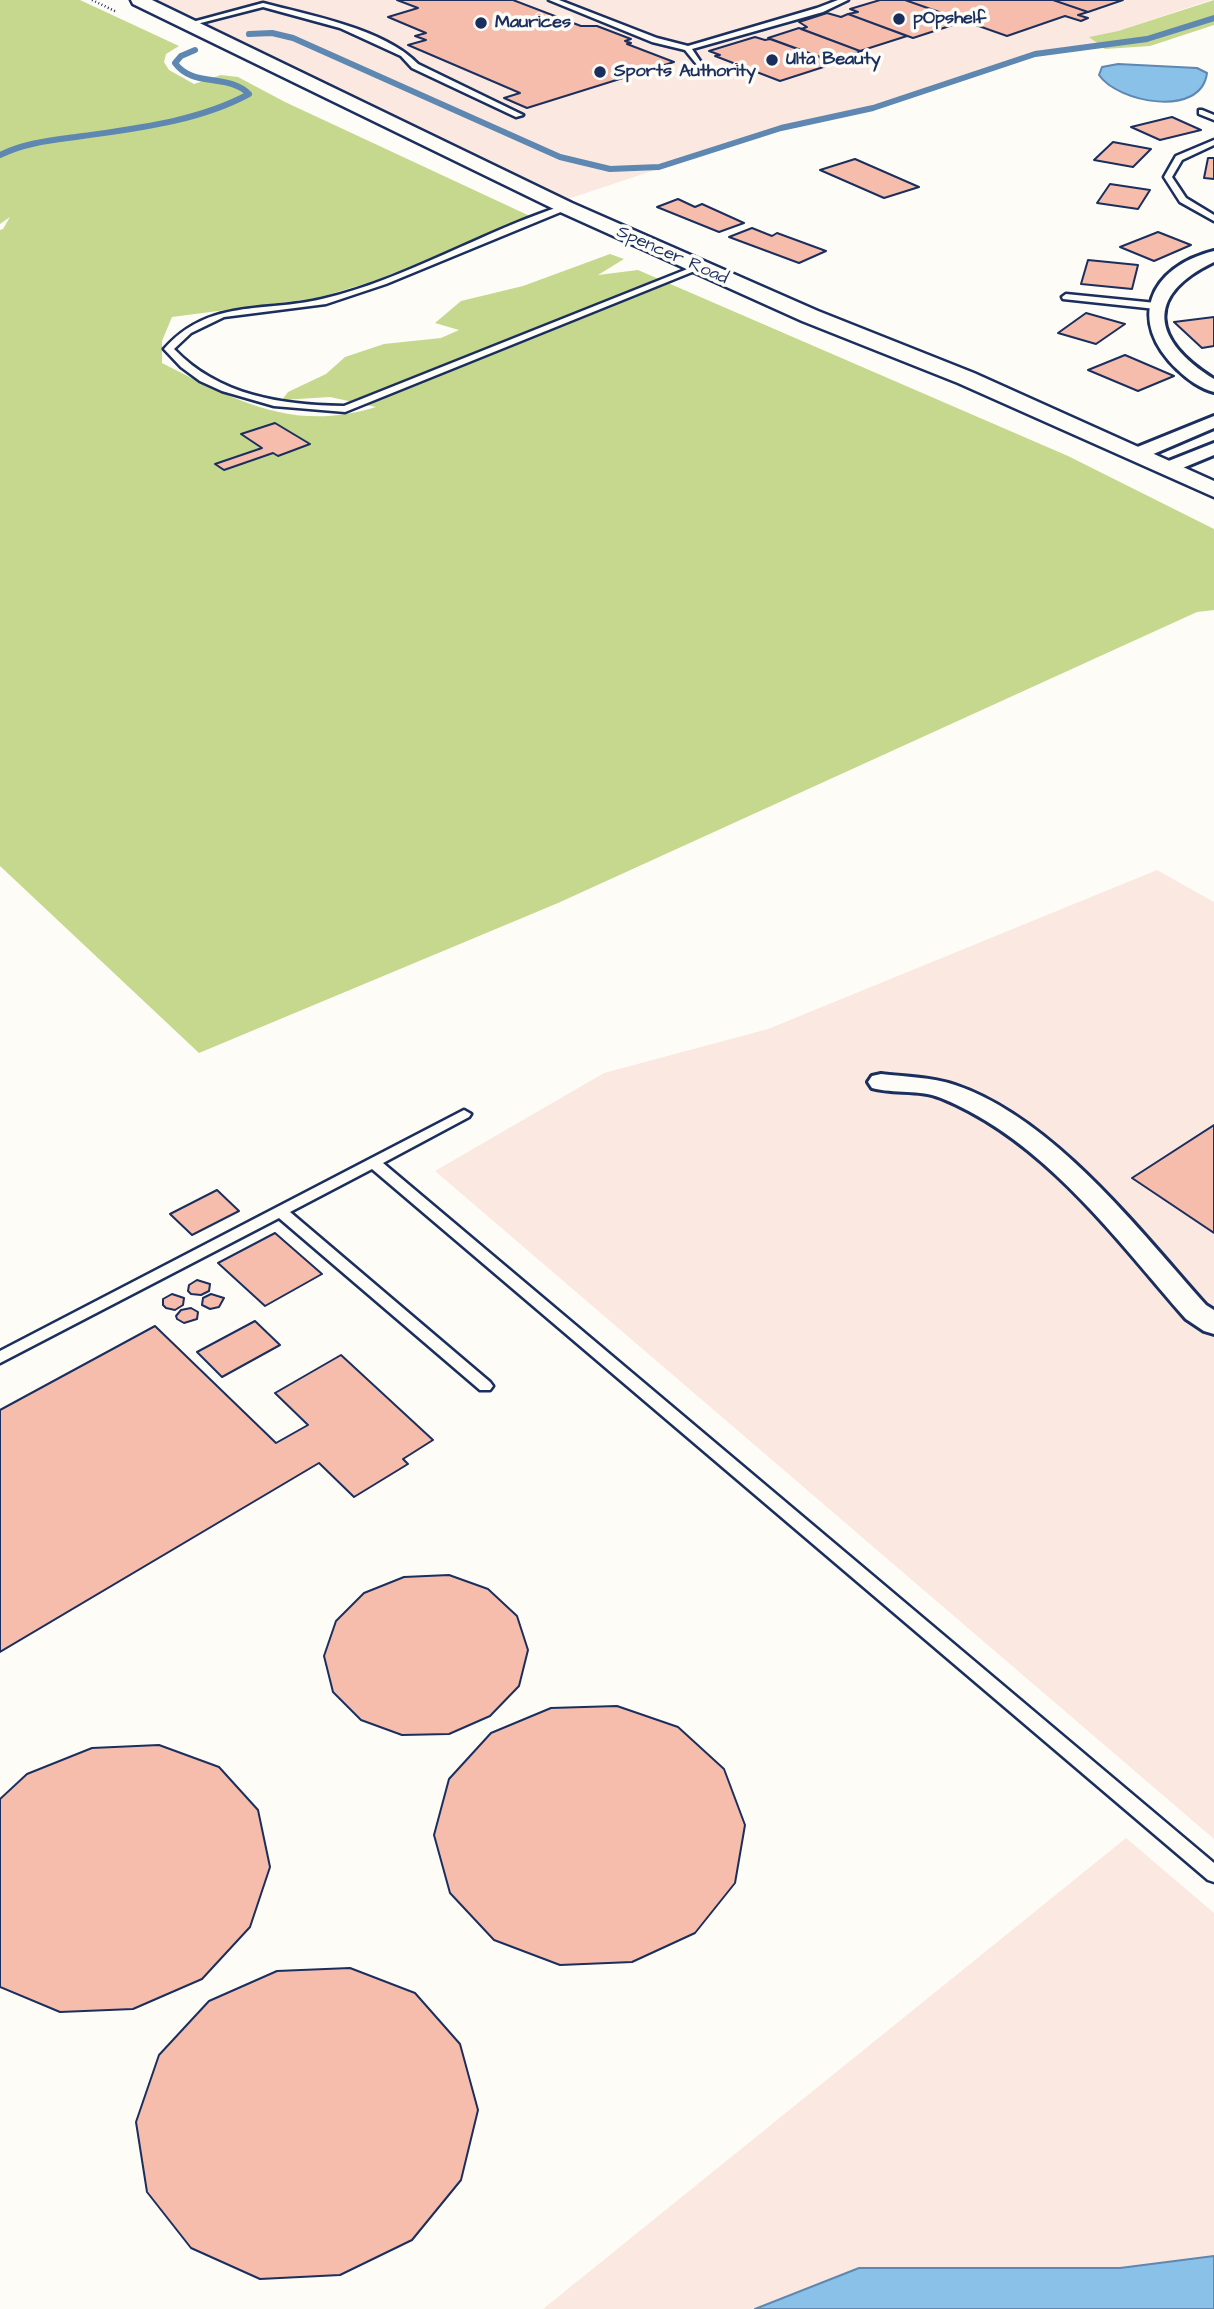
<!DOCTYPE html>
<style>
body{margin:0}
canvas{display:block;background:#fdfcf7}
</style>
<canvas width="1214" height="2309"></canvas>
<script>
const ctx = document.querySelector('canvas').getContext('2d');
ctx.lineJoin = 'round';
function fill(path, color) { ctx.fillStyle = color; ctx.fill(path, 'evenodd'); }
function stroke(path, color, width, dash) { ctx.strokeStyle = color; ctx.lineWidth = width; ctx.lineCap = dash ? 'butt' : 'round'; ctx.setLineDash(dash || []); ctx.stroke(path); }
function label(font, color, halo, rows, align = 'center') {
  ctx.font = font + ' "Architects Daughter",sans-serif'; ctx.lineWidth = 7; ctx.setLineDash([]); ctx.textBaseline = 'middle'; ctx.strokeStyle = halo; ctx.fillStyle = color; for (const [text, x, y, turn = 0] of rows) {
    ctx.save(); ctx.translate(x, y); ctx.rotate((+turn || 0) * Math.PI / 180); ctx.textAlign = isNaN(turn) ? turn : align; if (halo) ctx.strokeText(text, 0, 0); ctx.fillText(text, 0, 0); ctx.restore();
  }
}
const built = new Path2D(`
 M139,0H1211L1118,31L1090,37L1100,46L1035,54L873,108L781,128L556,203Z
 M1157,870L1214,902V1839L435,1171L604,1073L768,1029Z
 M1126,1838L1214,1913V2309H543Z`);
const green = new Path2D(`
 M0,0H80L179,46L166,54L164,62L169,70L194,84L221,75L238,77L285,102L532,217L374,281L317,298L172,317L162,341V363C235,400 292,433 376,407L330,397L282,400L288,392L326,374L345,357L384,344L441,338L459,330L435,323L461,301L523,286L610,254L624,259L598,275L638,270L1068,456L1214,529V610L1197,612L558,903L199,1053L0,866V230L3,229L10,217L0,224Z
 M1214,0V25L1150,46L1105,49L1089,37L1118,31Z`);
const water = new Path2D(`
 M1118,64L1197,68L1207,73C1201,119 1117,102 1099,75L1102,67Z
 M1214,2256V2309H755L859,2268H1120Z`);
const stream = new Path2D(`
 M249,34L272,33L293,38L560,157L610,169L659,167L781,128L873,108L1035,54L1147,39L1214,18
 M0,155C26,142 55,140 83,136C139,128 199,121 249,94C228,73 193,88 175,63L181,56L195,50`);
const building = new Path2D(`
 M397,0H513L581,26H597L631,39L625,41L631,43L627,44L674,62L527,108L504,98L520,93L408,45L426,40L415,36L426,33L388,17L418,8Z
 M880,0H905L965,21L913,38L848,14L858,12L850,9Z
 M905,0H1053L1088,12L1078,15L1088,18L1081,21L1065,16L1007,36Z
 M1053,0H1123L1088,12Z
 M827,13L841,17L848,14L907,36L860,51L801,29L807,27L799,22Z
 M799,28L860,51H862L831,61L768,38Z
 M755,37L765,40L770,39L836,63L780,81L715,56L720,55L709,51Z
 M1172,117L1201,130L1160,140L1131,127Z
 M1113,142L1151,149L1133,167L1094,160Z
 M1208,158H1214V179L1204,178Z
 M855,159L919,187L884,198L820,170Z
 M1110,184L1150,190L1138,209L1097,203Z
 M678,199L695,207L702,204L744,223L719,232L657,207Z
 M752,228L772,236L777,233L826,251L799,263L729,237Z
 M1158,232L1191,245L1154,261L1120,247Z
 M1088,260L1138,265L1132,289L1081,284Z
 M1086,313L1125,324L1096,344L1058,333Z
 M1214,317V346L1202,348L1174,322Z
 M1125,355L1174,376L1138,391L1088,370Z
 M275,423L310,444L278,456L273,453L224,470L215,464L262,448L241,434Z
 M1214,1125V1233L1132,1178Z
 M217,1190L239,1211L192,1235L170,1214Z
 M275,1233L322,1274L265,1306L218,1263Z
 M197,1280L210,1284L209,1291L201,1295L191,1294L188,1291L189,1285Z
 M172,1294L184,1298L183,1305L175,1310L166,1308L163,1305V1299Z
 M211,1294L224,1298L219,1307L210,1309L202,1305L203,1298Z
 M191,1308L198,1312L197,1319L184,1323L177,1319L176,1316L181,1310Z
 M255,1321L280,1345L222,1377L197,1352Z
 M155,1326L276,1443L308,1425L275,1393L341,1355L433,1440L403,1459L408,1464L354,1497L319,1463L0,1652V1410Z
 M449,1575L488,1589L517,1616L528,1650L519,1686L490,1716L449,1734L402,1735L361,1720L333,1692L324,1656L336,1621L364,1593L404,1577Z
 M617,1706L678,1727L724,1769L745,1825L735,1883L695,1933L632,1962L560,1965L494,1940L450,1893L434,1835L449,1779L491,1733L551,1708Z
 M159,1745L219,1767L258,1810L270,1867L250,1927L202,1979L133,2009L60,2012L0,1987V1799L27,1774L92,1748Z
 M350,1968L415,1993L460,2044L478,2110L461,2180L412,2240L340,2275L260,2279L191,2248L147,2192L136,2122L159,2055L209,2001L277,1971Z`);
const path = new Path2D(`
 M92,0L117,12`);
const service = new Path2D(`
 M549,0H559L657,38L688,46L817,8L838,0H848L823,12L692,49L702,64L698,66L685,50L652,42Z
 M263,3C309,15 385,29 418,64L523,115L516,117L412,68L401,56L340,28L263,7L189,26L185,24Z
 M1202,110L1214,115V120L1199,114V110Z
 M1214,140V145L1182,160L1172,177L1186,198L1214,215V221L1180,202L1164,177L1176,156Z
 M565,205H568V209L386,284L326,304L224,317L191,333L174,349C219,396 282,405 344,406L695,266L702,268L345,412L274,406L222,391L200,381L181,367L164,349C209,298 264,313 322,299C407,279 483,231 565,205Z
 M1066,294L1156,303L1160,306L1156,309L1063,299L1062,297Z
 M464,1110L471,1114L469,1117L383,1163L1214,1863V1882L1208,1880L372,1169L290,1212L490,1382L493,1386L490,1390H480L279,1218L0,1363V1351Z`);
const minor = new Path2D(`
 M1214,251V262C1143,296 1153,341 1214,379V392C1201,389 1187,379 1178,370C1126,321 1149,267 1214,251Z
 M1214,416V428L1144,458L1137,460L1128,454L1130,450Z
 M1214,443V455L1168,474L1159,468L1161,464Z
 M881,1074C906,1077 931,1077 955,1085C1053,1118 1139,1230 1206,1305L1214,1310V1334L1204,1331L1186,1319C1115,1238 1044,1140 941,1098C920,1089 894,1094 872,1088L868,1082L872,1076Z`);
const tertiary = new Path2D(`
 M131,0H152L572,203L818,311L974,373L1214,481V497L958,383L802,321L558,211L133,4Z`);
const markers = [
 [899,19,7,"#1b2f5e"],
 [481,23,7,"#1b2f5e"],
 [772,60,7,"#1b2f5e"],
 [600,72,7,"#1b2f5e"]
];
const farPoinames = [
 ["pOpshelf",913,19],
 ["Maurices",495,23],
 ["Ulta Beauty",786,60],
 ["Sports Authority",614,72]
];
const farStreetnames = [
 ["Spencer Road",672,256,24]
];
fill(built, '#fbe9e1');
fill(green, '#c6d88d');
fill(water, '#8ac1e8');
stroke(water, '#5e87b1', 2);
stroke(stream, '#5e87b1', 6);
fill(building, '#f6bdad');
stroke(building, '#1b2f5e', 2);
stroke(service, '#1b2f5e', 5);
stroke(minor, '#1b2f5e', 6);
stroke(tertiary, '#1b2f5e', 5);
stroke(path, '#1b2f5e', 2.5, [1, 2.5]);
fill(service, '#fdfcf7');
fill(minor, '#fdfcf7');
fill(tertiary, '#fdfcf7');
for (const [x, y, r, color] of markers) { const dot = new Path2D(); dot.arc(x, y, r, 0, 2 * Math.PI); ctx.fillStyle = color; ctx.fill(dot); stroke(dot, '#fdfcf7', 2.5); }
label('bold 18px', '#1b2f5e', '#fdfcf7', farPoinames, 'left');
label('18px', '#1b2f5e', '#fdfcf7', farStreetnames);
</script>
